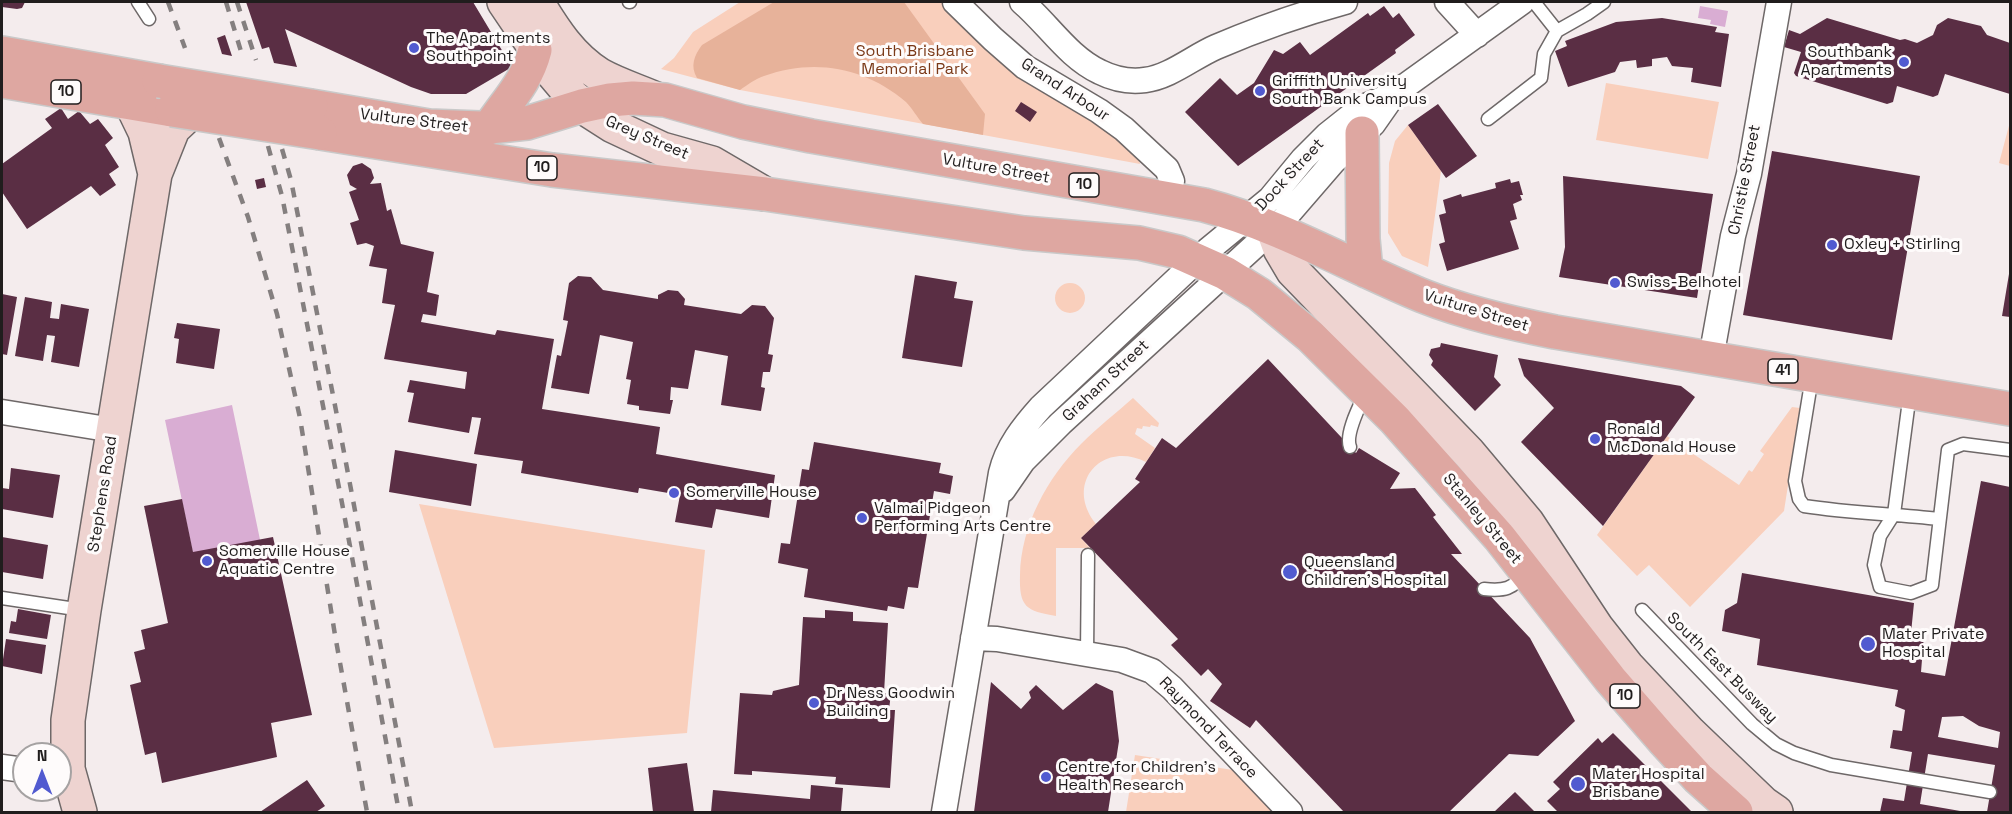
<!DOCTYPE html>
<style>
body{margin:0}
#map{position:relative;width:2012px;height:814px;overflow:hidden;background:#f4eced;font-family:"Space Grotesk",sans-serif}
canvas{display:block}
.frame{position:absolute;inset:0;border:3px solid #201d1d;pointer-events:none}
.north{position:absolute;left:12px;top:742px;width:60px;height:60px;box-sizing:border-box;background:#fefbfb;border:2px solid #a5a2a2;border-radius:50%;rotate:0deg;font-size:16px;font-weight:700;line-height:24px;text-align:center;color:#201d1d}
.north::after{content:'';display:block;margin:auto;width:21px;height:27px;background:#515ad0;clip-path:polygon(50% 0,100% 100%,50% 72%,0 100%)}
</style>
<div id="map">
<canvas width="2012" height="814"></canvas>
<div class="frame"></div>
<div class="north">N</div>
</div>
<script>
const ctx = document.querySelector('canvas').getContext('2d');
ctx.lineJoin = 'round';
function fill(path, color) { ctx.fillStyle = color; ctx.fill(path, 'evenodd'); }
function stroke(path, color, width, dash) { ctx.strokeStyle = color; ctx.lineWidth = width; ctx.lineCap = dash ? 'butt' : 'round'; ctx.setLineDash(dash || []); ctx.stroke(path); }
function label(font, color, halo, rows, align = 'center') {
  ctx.font = font + ' "Space Grotesk",sans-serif'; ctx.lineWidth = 6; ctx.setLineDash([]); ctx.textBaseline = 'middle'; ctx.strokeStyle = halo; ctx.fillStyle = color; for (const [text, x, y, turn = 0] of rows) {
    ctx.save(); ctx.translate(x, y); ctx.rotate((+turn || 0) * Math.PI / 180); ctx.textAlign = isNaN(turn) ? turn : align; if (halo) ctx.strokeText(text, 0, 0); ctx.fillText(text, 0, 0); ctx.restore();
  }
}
const green = new Path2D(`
 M740,2H941L948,10L1079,108L1138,154L1140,164L740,90L661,69L674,58L693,32Z
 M1606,83L1719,102L1708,159L1596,140Z
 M2010,122V166L1999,163Z
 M1408,125L1441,171L1428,267L1402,256L1388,233L1389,163L1395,141Z
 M1055 298a15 15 0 1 1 30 0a15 15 0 1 1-30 0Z
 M1133,398L1159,423L1158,427L1151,425L1150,427L1143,426L1142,429L1137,428L1135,434L1155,448L1146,462C1101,440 1064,484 1096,524L1081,538L1090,548H1056V616C1026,611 1019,607 1020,575C1021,526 1047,478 1081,444C1098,427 1116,413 1133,398Z
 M1792,407L1800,408L1784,511L1690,607L1649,565L1637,576L1597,535L1667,436L1739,485L1749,470L1752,472L1764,454L1760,451Z
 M419,504L705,550L687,733L494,748Z
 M1135,755L1233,770L1276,812H1126Z`);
const forest = new Path2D(`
 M774,2H904L985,114L983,135L923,124C917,117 912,108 906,102C865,67 814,58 764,76C755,79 747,85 740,90L697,78C690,66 694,56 702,45Z`);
const water = new Path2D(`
 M1700,6L1728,11L1725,27L1710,24L1711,20L1698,18Z
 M232,405L264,559L197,572L165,420Z`);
const building = new Path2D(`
 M2,2H25L22,8L17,9L2,7Z
 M246,2H473L512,67L466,94H431L411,87L285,29L297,67L274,63L269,47L262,49Z
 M1384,6L1393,18L1399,13L1415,35L1395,50L1396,53L1238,166L1185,112L1220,78L1237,95L1254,83L1274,50L1283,54L1300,42L1310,55L1368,13L1370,16Z
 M1662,18L1717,27L1715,32L1729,34L1721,87L1691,82L1693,68L1672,66L1667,57L1652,59V66L1637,68L1636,60L1620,62L1615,72L1568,87L1555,51L1567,46L1565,41L1616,22Z
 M1827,18L1900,40L1905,39L1917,43L1933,35L1937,25L1948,18L1981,26L1987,35L2010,43V94L1945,74L1938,95L1933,97L1897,86L1893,102L1887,104L1796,76L1794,73L1801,52L1784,47L1789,30L1800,34Z
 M225,35L232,56L222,54L217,38Z
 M1021,102L1037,112L1030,122L1015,111Z
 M1438,104L1477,156L1446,178L1408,125Z
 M61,108L68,119L79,111L90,124L98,119L113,138L105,145L119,167L109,174L116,185L100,196L91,186L27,229L2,192V164L52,128L45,119Z
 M1772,151L1920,176L1892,340L1743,315Z
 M362,163L371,169L374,178L370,184L381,183L387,211L391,209L401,244L434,252L427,292L439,295L436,316L423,314L421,322L495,335L497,330L554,339L542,409L660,427L656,454L775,475L769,518L716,509L712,528L675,522L680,495L639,488L638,493L521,473L523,461L474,454L481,418L472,417L469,433L408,422L414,393L407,392L410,380L465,389L467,372L384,359L395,305L382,303L387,269L369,266L374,246L366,243L357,245L350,223L359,220L349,192L357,189L350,185L347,175L353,166Z
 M1563,176L1713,194L1697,298L1559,277L1565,247Z
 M264,178L266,187L257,189L255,180Z
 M1510,179L1511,183L1519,181L1523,195H1520L1522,200L1513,204L1517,219L1510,221L1519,249L1447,271L1439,244L1445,242L1439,215L1446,213L1443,200L1461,194L1462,197L1496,188L1495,183Z
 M2009,274H2010V317L2002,316Z
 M915,275L957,282L954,298L973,301L962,367L902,358Z
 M578,276L591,277L603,290L658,299V295L668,290L678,291L685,299L684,305L741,314L752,305L765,306L774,318L768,354L773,355L770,372H763L761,387L765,388L761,411L721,405L728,356L695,350L688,389L671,387L670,400H673L670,414L639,410V406L627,404L631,380L626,379L633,342L600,335L589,394L551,388L557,355L561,356L568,321L563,320L569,283Z
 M2,294L17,297L7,355L2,354Z
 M25,297L52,302L50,318L59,319L61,304L89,309L79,367L51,362L55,336L47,335L43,361L15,356Z
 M177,323L220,329L214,369L176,363L179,339L174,338Z
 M1441,343L1498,355L1494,377L1501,385L1475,411L1431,365L1433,361L1429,355L1431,349L1440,347Z
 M1518,358L1681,386L1695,397L1603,526L1521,442L1554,408L1524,376Z
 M1268,359L1356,453L1359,448L1400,473L1390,489L1415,488L1436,515L1433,517L1462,554H1451L1530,638L1575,721L1538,756L1509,754L1449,812H1344L1256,720L1250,728L1210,701L1222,684L1208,669L1201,676L1171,645L1178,639L1081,538L1140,482L1135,479L1162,438L1176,448Z
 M814,442L941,463L939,473L953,476L950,494L934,491L918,588L908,587L904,609L888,606L887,611L804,597L808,569L778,563L781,543L790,544L802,469L809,470Z
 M395,450L477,464L471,506L389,492Z
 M11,468L60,475L53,518L2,509V488L9,489Z
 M1981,481L2010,487V812H1987L1995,765L1928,754L1920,804L1966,812H1880L1883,798L1904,801L1912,752L1890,748L1893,730L1902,731L1905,710L1895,706L1898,690L1757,665L1760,639L1722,631L1725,610L1737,603L1742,573L1914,603L1911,633L1924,635L1921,672L1945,676ZM1963,716L1979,726L2000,732L1998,748L1938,737L1942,717Z
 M182,499L193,552L273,537L312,715L271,723L277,757L162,783L156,752L145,755L130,685L141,682L134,652L145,649L141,630L168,623L144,506Z
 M2,537L48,545L43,579L2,572Z
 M18,609L51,615L47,639L9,633L11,621L16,622Z
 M825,610L853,612V621L888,623L884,693H891L889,710H895L890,788L835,784L836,777L752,771V775L734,774L740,693L772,695L773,691L799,685L803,617L825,618Z
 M6,639L46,645L42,674L2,666Z
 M991,682L1021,709L1031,698L1029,692L1036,685L1063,710L1096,683L1113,691L1119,741L1108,812H974Z
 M1613,733L1692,812H1558L1547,801L1560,789L1553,782L1598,738L1602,743Z
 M687,763L694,812H653L648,768Z
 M307,780L325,806L316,812H260Z
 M811,785L843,788L841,812H711L713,790L810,799Z
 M1515,792L1535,812H1494Z`);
const lane = new Path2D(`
 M138,2L149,19
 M629,2H630
 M1534,2L1557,31L1587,14L1604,2
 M1488,119L1541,78L1544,54L1557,31
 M1812,377L1795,481L1799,499L1804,506C1849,513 1894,514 1939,519
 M1910,393L1894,514L1880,536L1874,565L1880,587L1911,593L1932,585L1948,450L1963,444L2010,450
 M1350,447C1345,434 1359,407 1365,394
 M1484,589C1502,591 1516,590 1523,571
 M2,598L82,610
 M1642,610L1752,724L1776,744L1794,753L1831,765L1990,792
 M1087,654L1088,555`);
const street = new Path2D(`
 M955,2L993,39L1025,67L1099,111L1124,129L1167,169L1172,181
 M1022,2C1048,24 1068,57 1100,72C1114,79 1130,82 1145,80C1170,77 1193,57 1216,47C1258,29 1301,14 1345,2
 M1447,2L1477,35
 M1711,358L1733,236L1749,174L1779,2
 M2,412L113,430
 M1003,490L1023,461L1061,423L1283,220L1334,161L1373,124L1394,94
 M973,638L997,639L1122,660L1152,671L1172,688L1290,812
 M2,767L24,770
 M944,812L1001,473C1007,447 1024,426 1041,407L1208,250L1270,199L1303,159L1327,135L1361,108L1394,94L1522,2`);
const secondary = new Path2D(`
 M504,2L550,70L572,96L588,110L613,126L662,149L712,163L765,194
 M537,2C554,30 571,57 600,75C618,85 638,91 656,99
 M131,103L145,132L155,174
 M1273,230L1280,249L1293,271L1469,453L1527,522L1597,628L1627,666L1690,733L1763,803L1776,812
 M80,812L68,769V720L84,610L155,174L173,129L190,113`);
const primary = new Path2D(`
 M2,53L159,81
 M2,81L172,110
 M311,106L429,126L480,128L527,123L582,106L610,100L633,98L665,100L743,122L811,136L1204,205C1280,225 1350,266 1423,296C1466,313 1510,323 1555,332L2010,409
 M489,128C506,102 527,82 535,50
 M320,133L552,170L765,194L1024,233L1139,243L1178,252L1225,273L1259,294L1310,336L1395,420L1499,537L1610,679L1663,740L1698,778L1736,812
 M1362,133L1363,239L1366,271`);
const rail = new Path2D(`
 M168,2L185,48
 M226,2L243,58
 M237,2L256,60
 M219,138L248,217L277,314L300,418L335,635L367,812
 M268,146L282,196L342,503L399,812
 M282,149L291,180L339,426L412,812`);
const primaryBridge = new Path2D(`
 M159,81L311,106
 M172,110L320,133`);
const markers = [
 [414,48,6,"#515ad0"],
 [1904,62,6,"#515ad0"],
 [1260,91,6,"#515ad0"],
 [1832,245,6,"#515ad0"],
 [1615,283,6,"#515ad0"],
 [1595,439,6,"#515ad0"],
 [674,493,6,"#515ad0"],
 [862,518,6,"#515ad0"],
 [207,561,6,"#515ad0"],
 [1290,572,8,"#515ad0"],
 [1868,644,8,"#515ad0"],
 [814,703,6,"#515ad0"],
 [1046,777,6,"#515ad0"],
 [1578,784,8,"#515ad0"]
];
const shields = [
 [66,92,30],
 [542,168,30],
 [1084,185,30],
 [1783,371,30],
 [1625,696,30]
];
const shieldNames = [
 ["10",66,92],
 ["10",542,168],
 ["10",1084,185],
 ["41",1783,371],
 ["10",1625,696]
];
const poiNames = [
 ["The Apartments",426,39],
 ["Southpoint",426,57],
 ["Southbank",1892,53,"right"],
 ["Apartments",1892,71,"right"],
 ["Griffith University",1272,82],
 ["South Bank Campus",1272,100],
 ["Oxley + Stirling",1844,245],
 ["Swiss-Belhotel",1627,283],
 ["Ronald",1607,430],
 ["McDonald House",1607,448],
 ["Somerville House",686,493],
 ["Valmai Pidgeon",874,509],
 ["Performing Arts Centre",874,527],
 ["Somerville House",219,552],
 ["Aquatic Centre",219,570],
 ["Queensland",1304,563],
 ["Children's Hospital",1304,581],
 ["Mater Private",1882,635],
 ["Hospital",1882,653],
 ["Dr Ness Goodwin",826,694],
 ["Building",826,712],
 ["Centre for Children's",1058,768],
 ["Health Research",1058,786],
 ["Mater Hospital",1592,775],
 ["Brisbane",1592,793]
];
const parkNames = [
 ["South Brisbane",915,52],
 ["Memorial Park",915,70]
];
const streetNames = [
 ["Grand Arbour",1065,90,33],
 ["Vulture Street",414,121,7],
 ["Grey Street",647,138,23],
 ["Vulture Street",996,169,10],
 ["Dock Street",1290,175,-47],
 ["Christie Street",1745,180,-79],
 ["Vulture Street",1476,311,17],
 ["Graham Street",1106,381,-43],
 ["Stephens Road",103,494,-81],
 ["Stanley Street",1482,519,50],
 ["South East Busway",1722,668,45],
 ["Raymond Terrace",1208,728,46]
];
fill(green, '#f9cfbc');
fill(forest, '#e7b29a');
fill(water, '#d9add3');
fill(building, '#5a2e44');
stroke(lane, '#6e6868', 15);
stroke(street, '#6e6868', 27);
stroke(secondary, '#6e6868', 36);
stroke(primary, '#c9c9c9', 36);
stroke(lane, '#fff', 12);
stroke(street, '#fff', 24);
stroke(secondary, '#eed3d0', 33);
stroke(primary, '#dea7a1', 33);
stroke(rail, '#847f7f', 4.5, [10, 10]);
stroke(primaryBridge, '#c9c9c9', 36, []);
stroke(primaryBridge, '#dea7a1', 33);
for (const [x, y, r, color] of markers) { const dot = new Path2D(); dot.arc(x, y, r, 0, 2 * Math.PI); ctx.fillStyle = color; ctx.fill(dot); stroke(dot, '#fefbfb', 2); }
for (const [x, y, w] of shields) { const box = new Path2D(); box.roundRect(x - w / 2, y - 12, w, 24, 4.5); ctx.fillStyle = '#fefbfb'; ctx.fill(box); stroke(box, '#201d1d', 1.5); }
label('bold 15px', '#201d1d', null, shieldNames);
label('16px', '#201d1d', '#fefbfb', poiNames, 'left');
label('16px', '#7a3918', '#fefbfb', parkNames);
label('16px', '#201d1d', '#fefbfb', streetNames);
</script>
